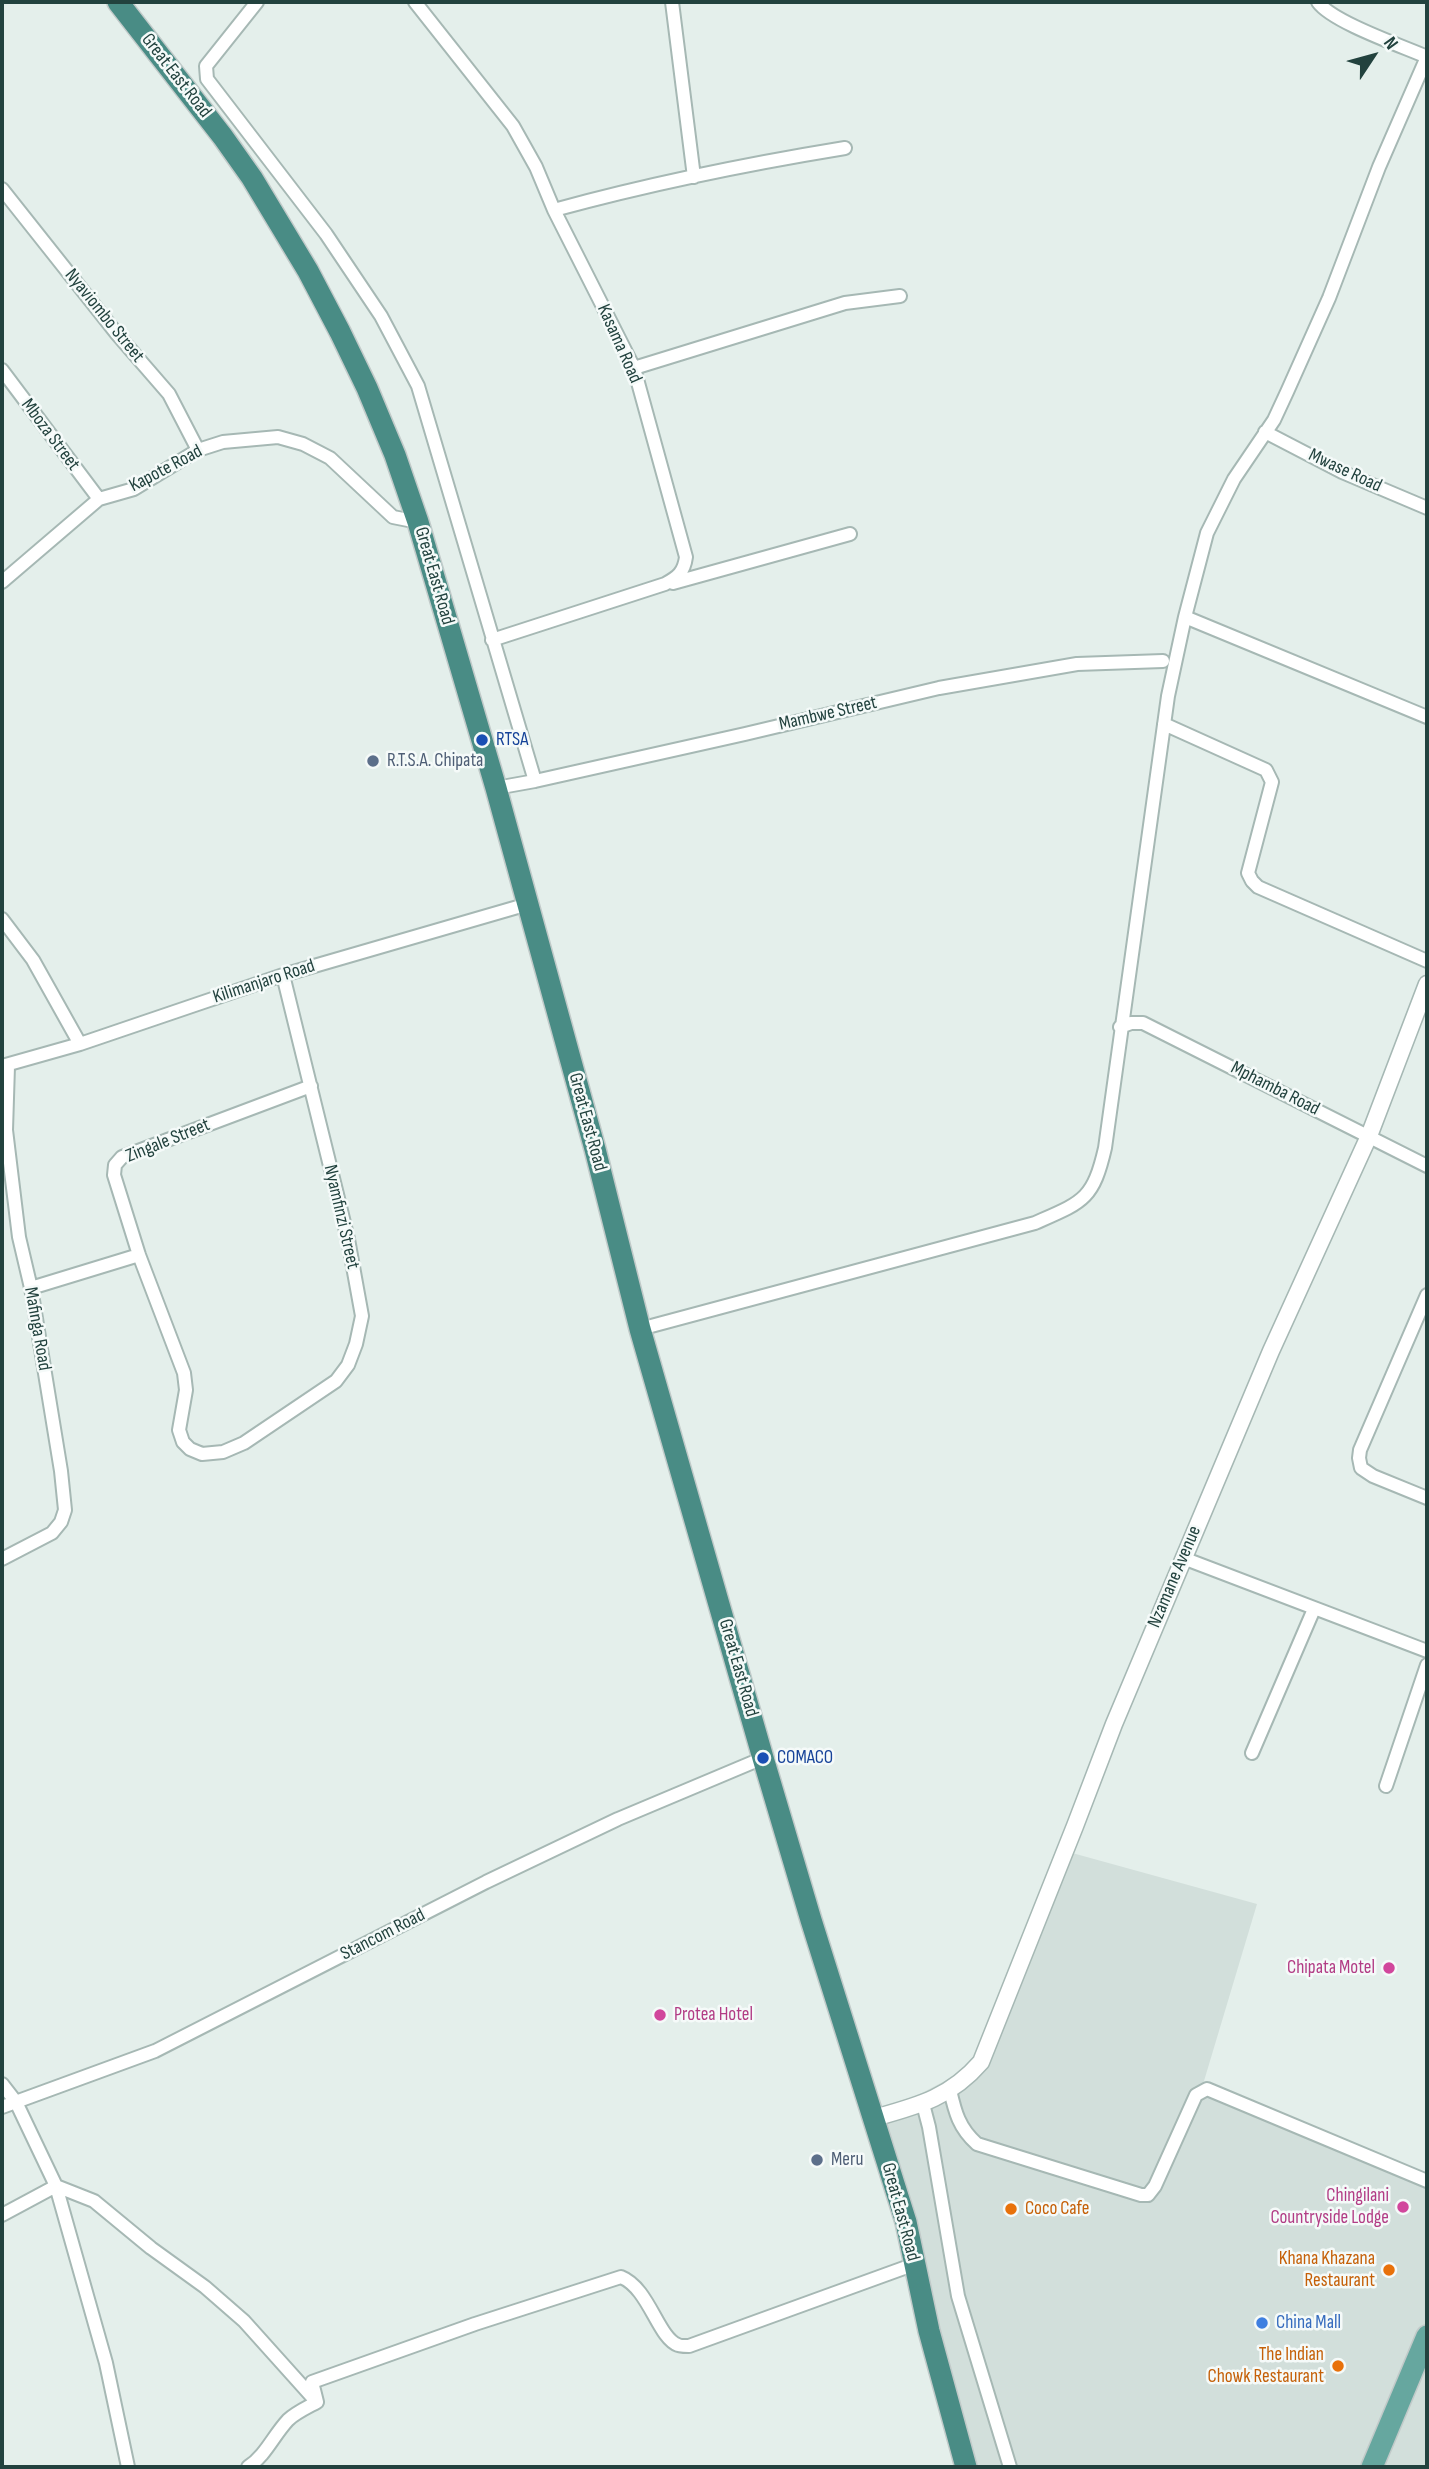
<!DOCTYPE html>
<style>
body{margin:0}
#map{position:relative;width:1429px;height:2469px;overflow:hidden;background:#e4efeb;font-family:"Sofia Sans Condensed",sans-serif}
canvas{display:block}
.frame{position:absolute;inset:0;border:4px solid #22423e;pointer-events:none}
.north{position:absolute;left:1338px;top:21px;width:70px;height:70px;-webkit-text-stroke:5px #f5faf9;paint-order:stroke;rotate:54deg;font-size:19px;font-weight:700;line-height:28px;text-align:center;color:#22423e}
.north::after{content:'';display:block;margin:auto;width:24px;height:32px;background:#22423e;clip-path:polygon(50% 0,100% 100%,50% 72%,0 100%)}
</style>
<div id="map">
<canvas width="1429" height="2469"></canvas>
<div class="frame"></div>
<div class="north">N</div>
</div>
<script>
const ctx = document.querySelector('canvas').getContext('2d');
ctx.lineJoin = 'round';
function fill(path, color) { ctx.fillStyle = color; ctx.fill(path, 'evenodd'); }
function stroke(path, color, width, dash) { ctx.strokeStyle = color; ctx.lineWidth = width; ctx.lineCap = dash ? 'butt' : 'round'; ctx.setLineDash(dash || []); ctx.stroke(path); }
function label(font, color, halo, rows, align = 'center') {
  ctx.font = font + ' "Sofia Sans Condensed",sans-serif'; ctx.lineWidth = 5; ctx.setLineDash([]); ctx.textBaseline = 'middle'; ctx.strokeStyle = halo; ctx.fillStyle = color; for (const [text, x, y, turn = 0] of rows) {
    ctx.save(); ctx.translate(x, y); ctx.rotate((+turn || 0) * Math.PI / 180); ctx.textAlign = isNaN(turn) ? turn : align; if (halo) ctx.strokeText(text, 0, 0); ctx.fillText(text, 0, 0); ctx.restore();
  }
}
const built = new Path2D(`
 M1065,1851L1257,1904L1201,2091L1427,2182V2467H977L874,2118L981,2062Z`);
const minor = new Path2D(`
 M257,2L206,66L207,79L326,234L381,316L418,386L535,781
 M415,2L513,126L536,167L554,210L634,368L686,557C684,572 678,577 665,584L492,640
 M672,2L694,177
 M1318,2C1332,22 1402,46 1427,57
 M2,189L117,334L169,394L198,450
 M554,210C649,184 747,164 845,148
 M634,368L845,303L900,296
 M2,370L99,499
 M1265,432L1342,472L1427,508
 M2,582L99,499L134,489L198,450L223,442L278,437L303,444L330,458L393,517L418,522
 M673,583L850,534
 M1185,617L1427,717
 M1164,724L1266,770L1272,782L1248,873L1252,881L1258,887L1427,961
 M496,788L535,781L745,734L939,688L1077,664L1163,661
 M2,919L33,960L80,1044
 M283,975L348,1239L362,1316L356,1344L348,1365L336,1381L244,1443L223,1452L202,1454L190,1449L183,1442L179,1430L186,1390L184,1373L139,1255L114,1175L115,1165L122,1157L311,1086
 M1120,1027L1131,1023H1143L1427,1166
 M2,1066L80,1044L283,975L528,904
 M31,1288L139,1255
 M1427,1295L1360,1450L1359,1458L1361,1468L1373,1476L1427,1498
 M640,1329L1035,1223C1083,1202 1093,1200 1105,1148L1168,696L1185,617L1207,533L1234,479L1274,420L1287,392L1329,298L1379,167L1427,57
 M1183,1558L1427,1651
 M2,1559L52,1533L61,1522L65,1510L61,1471L31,1288L19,1237L6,1130L8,1066
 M1252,1753L1314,1609
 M1386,1786L1427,1665
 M2,2084L16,2102L56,2186L106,2363L128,2467
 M950,2090C955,2112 959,2128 977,2144L1141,2195H1148L1155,2186L1196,2095L1207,2089L1427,2181
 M923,2104L929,2127L958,2296L1010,2467
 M2,2107L155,2051L486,1882L618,1819L763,1758
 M2,2215L56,2186L94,2201L151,2248L205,2287L244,2321L314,2399
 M317,2402L312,2382L475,2324L621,2277C649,2288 658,2338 678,2345C679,2346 687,2346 689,2346L915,2264
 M248,2467C266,2455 273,2436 288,2420C295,2413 308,2407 317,2402`);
const tertiary = new Path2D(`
 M874,2118C917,2106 950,2098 981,2062L1075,1826L1114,1724L1271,1351L1369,1136L1427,984`);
const primary = new Path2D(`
 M1372,2467L1427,2336`);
const trunk = new Path2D(`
 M118,2L223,137L252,178L308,271L340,332L367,388L395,455L418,522L496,788L595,1149L640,1329L763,1758L811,1920L906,2222L929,2331L966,2467`);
const markers = [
 [482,740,7,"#1a4fb4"],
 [373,761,7,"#5c6f8a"],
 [763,1758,7,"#1a4fb4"],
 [1389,1968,7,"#d1479c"],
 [660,2015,7,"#d1479c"],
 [817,2160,7,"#5c6f8a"],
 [1403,2207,7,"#d1479c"],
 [1011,2209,7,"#e8710a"],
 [1389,2270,7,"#e8710a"],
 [1262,2323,7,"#3f7fe0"],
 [1338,2366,7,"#e8710a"]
];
const streetNames = [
 ["Great East Road",176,76,52],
 ["Nyaviombo Street",104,316,51],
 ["Kasama Road",619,344,66],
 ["Mboza Street",50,435,53],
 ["Kapote Road",166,469,-28],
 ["Mwase Road",1345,471,25],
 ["Great East Road",434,576,74],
 ["Mambwe Street",828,714,-13],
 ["Kilimanjaro Road",264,982,-18],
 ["Mphamba Road",1275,1089,27],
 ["Great East Road",587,1122,75],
 ["Zingale Street",168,1141,-22],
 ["Nyamfinzi Street",341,1217,77],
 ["Mafinga Road",37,1329,80],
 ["Nzamane Avenue",1175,1577,-67],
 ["Great East Road",738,1668,74],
 ["Stancom Road",383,1935,-27],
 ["Great East Road",900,2212,75]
];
const transitNames = [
 ["RTSA",496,740],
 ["COMACO",777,1758]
];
const serviceNames = [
 ["R.T.S.A. Chipata",387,761],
 ["Meru",831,2160]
];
const hotelNames = [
 ["Chipata Motel",1375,1968],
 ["Protea Hotel",674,2015,"left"],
 ["Chingilani",1389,2196],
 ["Countryside Lodge",1389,2218]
];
const foodNames = [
 ["Coco Cafe",1025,2209,"left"],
 ["Khana Khazana",1375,2259],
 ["Restaurant",1375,2281],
 ["The Indian",1324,2355],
 ["Chowk Restaurant",1324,2377]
];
const shopNames = [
 ["China Mall",1276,2323]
];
fill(built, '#d2dfdb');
stroke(minor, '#a6b8b4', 16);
stroke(tertiary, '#a6b8b4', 19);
stroke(primary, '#c1cac9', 24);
stroke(trunk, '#c1cac9', 24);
stroke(minor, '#fff', 12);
stroke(tertiary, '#fff', 16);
stroke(primary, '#66a79f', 21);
stroke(trunk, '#498c85', 21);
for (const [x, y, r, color] of markers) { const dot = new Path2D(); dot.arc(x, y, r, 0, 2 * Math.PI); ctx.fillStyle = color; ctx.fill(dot); stroke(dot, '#f5faf9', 2.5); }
label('19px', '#22423e', '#f5faf9', streetNames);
label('19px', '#164399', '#f5faf9', transitNames, 'left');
label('19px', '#4e5e75', '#f5faf9', serviceNames, 'left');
label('19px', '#b23c85', '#f5faf9', hotelNames, 'right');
label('19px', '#c56008', '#f5faf9', foodNames, 'right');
label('19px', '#366cbe', '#f5faf9', shopNames, 'left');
</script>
